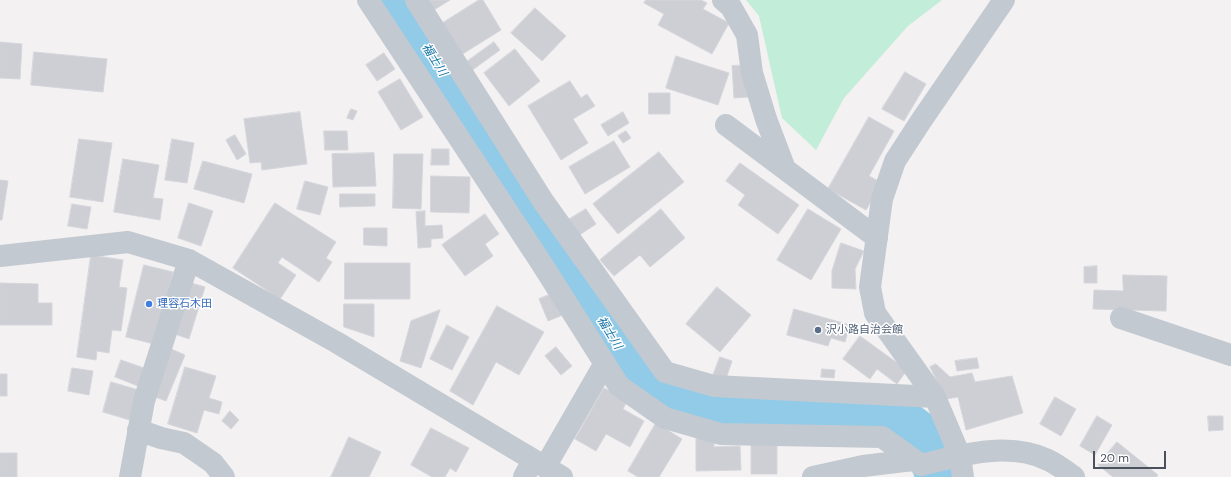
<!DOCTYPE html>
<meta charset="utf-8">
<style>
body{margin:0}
#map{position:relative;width:1231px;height:477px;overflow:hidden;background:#f3f1f1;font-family:"DM Sans",sans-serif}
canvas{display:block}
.scale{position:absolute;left:1093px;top:451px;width:73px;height:18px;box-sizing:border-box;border:2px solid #49515d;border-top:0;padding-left:5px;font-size:12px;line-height:14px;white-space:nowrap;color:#49515d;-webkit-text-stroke:3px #fff;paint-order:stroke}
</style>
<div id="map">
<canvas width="1231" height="477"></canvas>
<div class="scale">20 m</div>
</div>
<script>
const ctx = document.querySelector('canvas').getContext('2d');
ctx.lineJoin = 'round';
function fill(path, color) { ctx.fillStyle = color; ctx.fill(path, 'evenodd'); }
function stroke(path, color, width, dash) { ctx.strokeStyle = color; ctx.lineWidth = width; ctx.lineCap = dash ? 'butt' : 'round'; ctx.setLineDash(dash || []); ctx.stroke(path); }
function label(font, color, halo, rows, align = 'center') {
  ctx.font = font + ' "DM Sans","Noto Sans JP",sans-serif'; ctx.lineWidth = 3; ctx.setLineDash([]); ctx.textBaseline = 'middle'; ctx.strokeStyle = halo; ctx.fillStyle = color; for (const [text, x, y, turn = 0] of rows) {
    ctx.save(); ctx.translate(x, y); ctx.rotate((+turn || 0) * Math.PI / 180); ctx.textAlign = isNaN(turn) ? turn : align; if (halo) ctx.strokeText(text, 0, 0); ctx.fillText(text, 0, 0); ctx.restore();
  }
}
const green = new Path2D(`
 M746,0H942L908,26L844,98L816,150L782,118L759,16Z`);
const river = new Path2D(`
 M393,0L441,69L448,85L504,174L595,310L630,369L669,395L716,414L864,410L902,420L922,435L938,477`);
const building = new Path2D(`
 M427,0H450L434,10Z
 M479,0H483L501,30L461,55L441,24Z
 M646,0H701L707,3L703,9L729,23L712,54L658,25L664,14L644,3Z
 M535,8L566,36L542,61L511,33Z
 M0,42L22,44L20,79L0,78Z
 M494,42L500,50L471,71L465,63Z
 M515,49L540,81L509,106L484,73Z
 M34,52L107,59L103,92L31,85Z
 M384,53L395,69L377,81L366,65Z
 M676,56L729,73L718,105L666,88Z
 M748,65L749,97L734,98L732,66Z
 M905,72L926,84L904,121L882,109Z
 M400,79L423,117L401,130L378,92Z
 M570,81L581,98L587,94L595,106L573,119L588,143L561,160L528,106Z
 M649,93H670V114H649Z
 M351,109L357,111L353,120L347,118Z
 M300,112L307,164L262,170L261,162L250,163L244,119Z
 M623,112L629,123L608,136L601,125Z
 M869,117L894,131L869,176L882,183L866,210L828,189Z
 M324,131H347L348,150H325Z
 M626,131L631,138L623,143L618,136Z
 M235,135L246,154L237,160L226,140Z
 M79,139L112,143L103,202L70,197Z
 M172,139L194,143L187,183L165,180Z
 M614,141L630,167L585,194L569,167Z
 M432,149H449V165H431Z
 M659,152L684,182L618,234L593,204Z
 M374,153L376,186L333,187L332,154Z
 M394,154H423L421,209L393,208Z
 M123,159L159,165L153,198L163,199L160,220L114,212Z
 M203,161L252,174L244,203L194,189Z
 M740,163L799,205L778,234L738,205L745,195L726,181Z
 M431,176L470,177L469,213L431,212Z
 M0,180L8,181L2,220H0Z
 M305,181L328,187L320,215L297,209Z
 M340,194H375V206L340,207Z
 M189,203L213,211L201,246L178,238Z
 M275,203L336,242L326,258L332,262L319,282L282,257L278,263L296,275L280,299L233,268Z
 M72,204L91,207L87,229L68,226Z
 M586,209L596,224L578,236L568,220Z
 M661,209L685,238L650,267L640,255L614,276L600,260Z
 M808,209L841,229L811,280L777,260Z
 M425,211V226L442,225L443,238L431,239V247L418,248L416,212Z
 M485,214L499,234L485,244L493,256L465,276L442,245Z
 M364,228H387V246L364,245Z
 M841,243L864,251L855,269L856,289L832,288V271Z
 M91,255L123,260L119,287L127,288L121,331L112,330L109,353L97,351L96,360L77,357Z
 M345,263H410V299H345Z
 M144,265L173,272L154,344L126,337Z
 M1097,266V283H1084V267Z
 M1123,275L1167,276L1166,311L1093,309L1094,290L1123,291Z
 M188,282L205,287L189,339L172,333Z
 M0,283L38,284V303H52V325H0Z
 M717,287L751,315L720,352L686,324Z
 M554,293L563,315L548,321L539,299Z
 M344,304H374V337L344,327Z
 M497,306L544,332L519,375L496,362L473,405L450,391Z
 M794,309L850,325L845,342L831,338L828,346L787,335Z
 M440,310L421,368L400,361L411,321Z
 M447,325L469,337L452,370L430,359Z
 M860,336L907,370L897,384L877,369L870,379L843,359Z
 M556,347L572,366L561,375L545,356Z
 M169,348L185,355L166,401L150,395Z
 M720,357L732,361L725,382L712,378Z
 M977,358L979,368L957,371L955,361Z
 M121,360L144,368L138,386L115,377Z
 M936,364L950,377L972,373L975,382L1012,376L1023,413L966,430L958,397L946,399L930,367Z
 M185,367L216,376L209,398L222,402L219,414L204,410L197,433L168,424Z
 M72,368L93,371L89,395L68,391Z
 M822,369L835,370L834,378L821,377Z
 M0,374H7V396H0Z
 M111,382L142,391L133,421L103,412Z
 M604,388L627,401L623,409L644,421L630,447L606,434L596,451L575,439Z
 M1055,397L1076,409L1061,436L1040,424Z
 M230,411L239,420L231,429L222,421Z
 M1097,416L1112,425L1095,455L1080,446Z
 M1208,416H1223V430L1209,431Z
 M656,423L682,439L659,477H638L628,471Z
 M431,428L469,448L456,472L450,468L445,477H432L411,465Z
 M349,437L381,452L369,477H331Z
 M714,438V447L740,446L741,470L696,471V439Z
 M777,442V474H751V443Z
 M1117,442L1158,475L1156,477H1113L1098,465Z
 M0,453H17V477H0Z`);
const minor = new Path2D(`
 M368,0L540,261L619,386L665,418L721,434L882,437L921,465C961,455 1009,441 1048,460C1057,464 1066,471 1074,477
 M416,0L543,201L665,372L714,386L935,397
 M723,0L731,7L747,35L752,73L766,119L785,169
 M726,125L877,238
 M0,256L128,242L189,260L336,342L562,477
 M1121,318L1231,355
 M138,430L161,438L184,443L213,463L224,477
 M545,467L605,363
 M130,477L144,401L189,260
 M524,477L533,460
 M813,477L863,466L913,460
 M963,477L960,456L935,397L875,313L870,287L882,199L895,161L921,121L1004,0`);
const markers = [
 [149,304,4,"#3f7fe0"],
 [818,330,4,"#5c6f8a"]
];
const shopNames = [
 ["理容石木田",157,304]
];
const serviceNames = [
 ["沢小路自治会館",826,330]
];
const waterNames = [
 ["福士川",434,60,58],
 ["福士川",609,333,59]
];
fill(green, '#c2edd8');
stroke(river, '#91cbe8', 44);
fill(building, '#cecfd5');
stroke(building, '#d5d6dc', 1);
stroke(minor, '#c2c9d1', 22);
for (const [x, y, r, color] of markers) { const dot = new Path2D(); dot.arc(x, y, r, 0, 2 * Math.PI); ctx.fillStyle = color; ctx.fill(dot); stroke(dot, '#fff', 1.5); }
label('11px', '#366cbe', '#fff', shopNames, 'left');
label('11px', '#4e5e75', '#fff', serviceNames, 'left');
label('italic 12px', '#1474a6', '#fff', waterNames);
</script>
